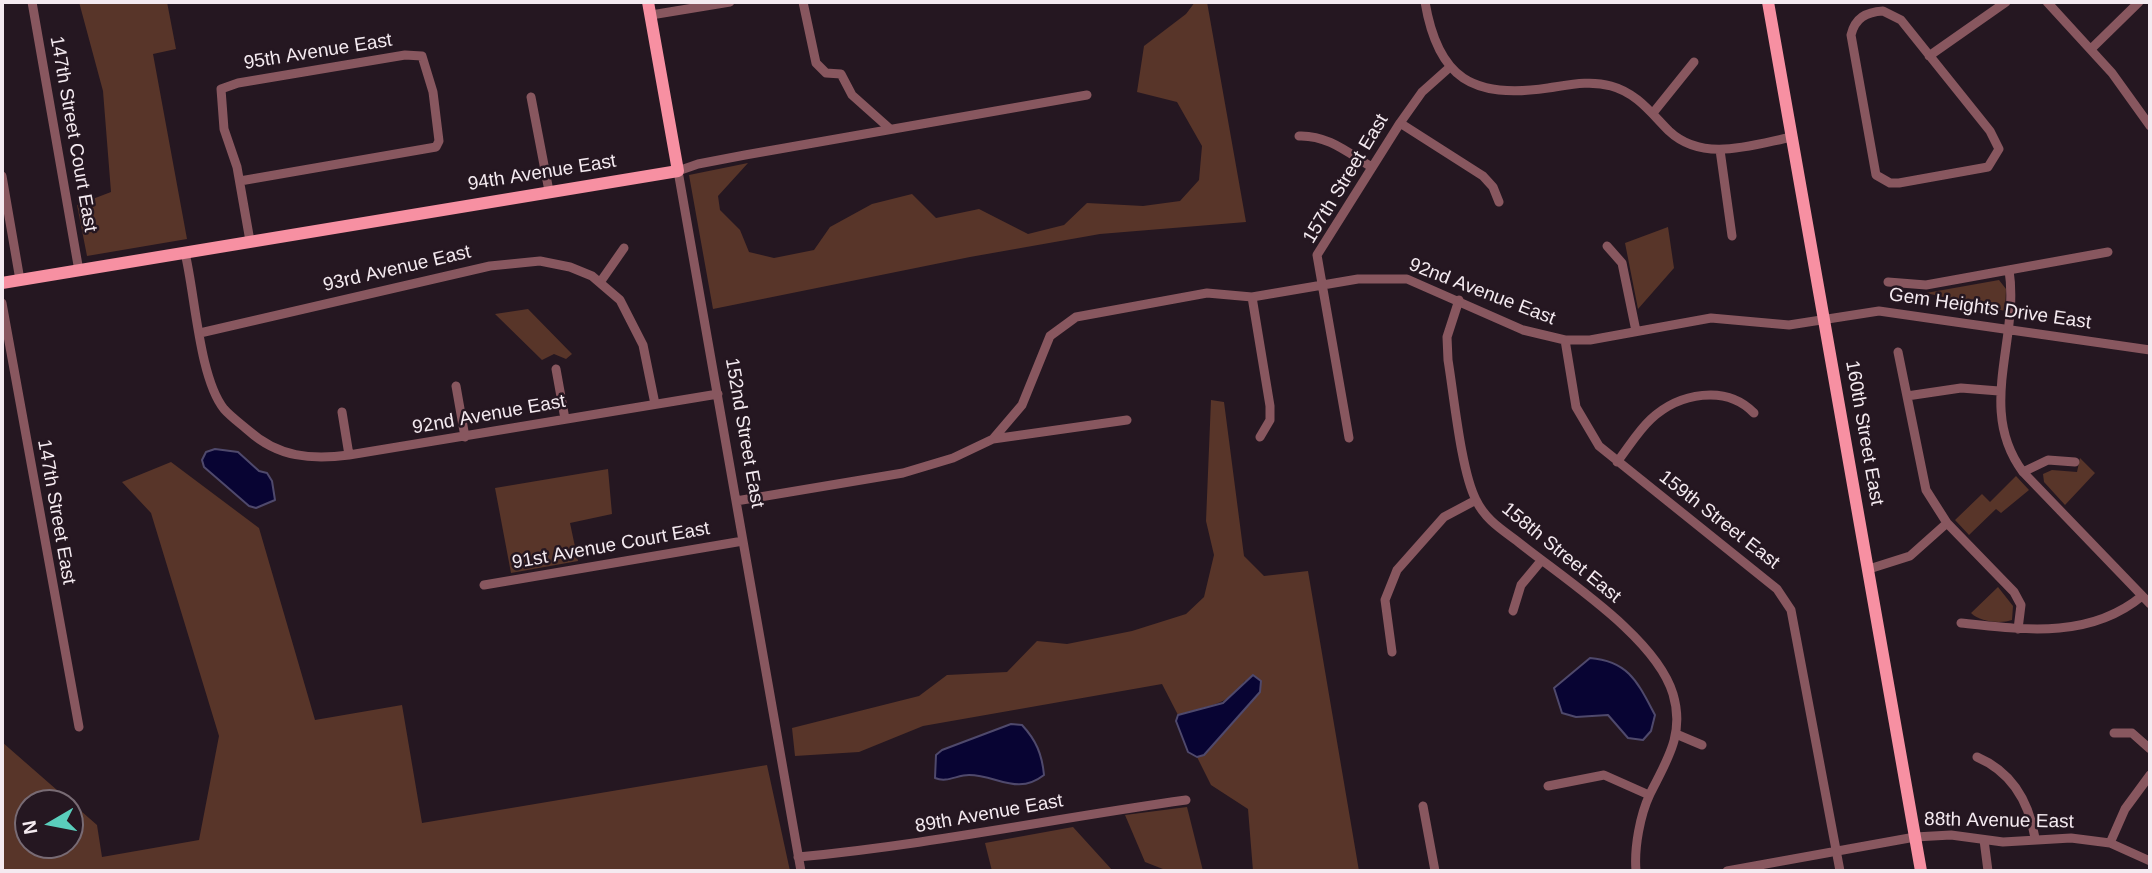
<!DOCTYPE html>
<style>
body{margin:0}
#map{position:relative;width:2152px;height:873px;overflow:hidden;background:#251721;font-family:Arial,sans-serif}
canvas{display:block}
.frame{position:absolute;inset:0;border:4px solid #f4eaf0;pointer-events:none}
.north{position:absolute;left:14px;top:789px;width:70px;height:70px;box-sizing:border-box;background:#251721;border:2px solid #786b74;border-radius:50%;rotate:260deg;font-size:19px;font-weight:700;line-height:28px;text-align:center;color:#f4eaf0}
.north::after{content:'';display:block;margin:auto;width:24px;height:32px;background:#5acebc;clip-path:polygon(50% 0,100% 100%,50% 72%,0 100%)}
</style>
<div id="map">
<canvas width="2152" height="873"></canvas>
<div class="frame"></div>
<div class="north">N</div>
</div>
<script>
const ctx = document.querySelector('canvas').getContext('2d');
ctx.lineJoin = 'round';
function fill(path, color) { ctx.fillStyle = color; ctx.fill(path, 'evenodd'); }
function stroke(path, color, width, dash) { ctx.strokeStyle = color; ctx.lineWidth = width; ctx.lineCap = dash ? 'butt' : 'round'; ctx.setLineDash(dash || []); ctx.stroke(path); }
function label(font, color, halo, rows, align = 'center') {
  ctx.font = font + ' Arial,sans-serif'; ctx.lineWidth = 5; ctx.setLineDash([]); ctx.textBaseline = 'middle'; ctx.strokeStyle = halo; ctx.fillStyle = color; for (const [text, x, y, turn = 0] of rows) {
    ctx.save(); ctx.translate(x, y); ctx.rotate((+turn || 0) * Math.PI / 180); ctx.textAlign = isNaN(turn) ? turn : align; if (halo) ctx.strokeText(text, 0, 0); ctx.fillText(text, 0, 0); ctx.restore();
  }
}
const green = new Path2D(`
 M79,2H167L176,49L153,54L187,239L87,256L77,205L111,192L103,91Z
 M1195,2H1207L1246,222L1100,234L970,257L713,309L689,175L748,163L718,196L720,210L740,230L749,252L774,258L814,250L830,227L872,204L912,194L936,218L979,209L1028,234L1064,225L1087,203L1143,206L1180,201L1199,180L1202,146L1177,102L1137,92L1144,46L1186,14Z
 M1668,227L1674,268L1638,309L1625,243Z
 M1999,280L2006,289L2005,311L1926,293Z
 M528,309L572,354L566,359L554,354L542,360L495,314Z
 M1211,400L1224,402L1244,556L1264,576L1308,571L1359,871H1253L1248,809L1211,785L1197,757L1204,755L1230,722L1245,680C1231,706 1203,706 1178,715L1162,684L923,726L859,752L795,756L792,728L919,696L947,675L1007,672L1037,641L1067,644L1132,631L1186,614L1204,597L1214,555L1206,521Z
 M2080,458L2095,473L2065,505L2044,482L2043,474L2052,470L2077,472Z
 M171,462L259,528L315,720L402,705L422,823L767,765L790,871H2V742L97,825L102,857L199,840L219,736L151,513L122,482ZM28,803H70V845H28Z
 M608,469L612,514L570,523L578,561L511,573L495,488Z
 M2016,476L2029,490L2001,513L1996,509L1969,535L1955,520L1982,494L1990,502Z
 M1998,587L2013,606L2012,620C2001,624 1980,622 1971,613Z
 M1187,807L1203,871H1168L1145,862L1125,815Z
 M1073,827L1113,871H992L985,843Z`);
const water = new Path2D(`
 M215,449L238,452L259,471L267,473L272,481L275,500L256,508L249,506L204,467L202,460L206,452Z
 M1590,658C1629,661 1638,683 1655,715L1651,731L1643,740L1628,738L1608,715L1576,717L1562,713L1554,688Z
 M1253,675L1261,681L1260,692L1204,755L1197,757L1188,752L1176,721L1178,715L1223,703Z
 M1011,724L1022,725C1036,740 1042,754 1044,775C1017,796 997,775 969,775C957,775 947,783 935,778L936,755L942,750Z`);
const minor = new Path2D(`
 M32,2L79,271
 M803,2L816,63L826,73L841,74L852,95L889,128
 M1425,2C1438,79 1473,99 1548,88C1569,85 1590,80 1611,86C1637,93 1651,113 1669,131C1703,163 1752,145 1792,137
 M2047,2L2112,73L2150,126
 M1883,11L1901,20L1990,131L1999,149L1988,167L1899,183H1890L1876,175L1851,35C1855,18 1866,12 1883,11Z
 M651,15L730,2
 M2091,49L2139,2
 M1929,56L2006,2
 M531,97L549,191
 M1653,113L1694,62
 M1400,123L1483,176L1493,187L1499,202
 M1299,136C1327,135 1347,152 1370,166
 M1720,150L1732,236
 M2,176L20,280
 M240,181L436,147L439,141L433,92L422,56L405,55L238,83L221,89L224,129L237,167L250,241
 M1607,246L1622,263L1636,331
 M185,253C195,293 199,378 224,409C231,417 241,424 249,431C278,457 311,460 349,455L718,394
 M2009,270C2020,340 1976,409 2023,472L2150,604
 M601,281L624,248
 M1888,282L1926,285L2108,252
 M1252,297L1270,406V420L1260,437
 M1459,300L1447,337L1448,360C1454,396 1461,471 1476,500C1485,519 1501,529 1517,541C1564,579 1656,637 1673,694C1685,734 1667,760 1650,794C1640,815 1634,848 1636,871
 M2,303L79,727
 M200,333L490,266L540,261L570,267L592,276L620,300L643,345L655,404
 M1565,340L1576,407L1599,446L1777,589L1791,610L1840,871
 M1898,352L1926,490L1947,523L2014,592L2021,605L2018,629
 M556,369L565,419
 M456,386L465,437
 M1907,396L1961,388L1999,391
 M342,412L349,455
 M1349,438L1317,255L1400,123L1422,92L1450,67
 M993,439L1022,405L1050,336L1076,317L1207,293L1252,297L1358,279H1407L1523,330L1565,340H1590L1711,318L1789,325L1879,311L2150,350
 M1617,462C1628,448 1638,431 1651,419C1679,393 1726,384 1754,413
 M2023,472L2048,460L2075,462
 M736,501L903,473L953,458L993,439L1127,420
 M1869,569L1910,556L1947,523
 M484,585L743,541
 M1513,611L1521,585L1541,561
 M1961,623C2025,630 2090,639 2142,596
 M1392,652L1385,600L1397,570L1444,517L1476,500
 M2114,733H2132L2150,749
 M1676,734L1702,745
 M1977,757C2012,772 2029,802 2035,838
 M1548,786L1604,775L1649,795
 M1423,806L1435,871
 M1984,840L1988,871
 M2110,843L2125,809L2150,775
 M798,857C928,845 1056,818 1186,800
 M801,871L678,171L698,164L745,155L1087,95
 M1727,871L1915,837L1951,835L2003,842L2071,838L2110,843L2150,861`);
const major = new Path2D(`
 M1768,2L1921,871
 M2,283L678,171L648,2`);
const streetNames = [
 ["95th Avenue East",318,52,-9],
 ["147th Street Court East",73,134,80],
 ["94th Avenue East",542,173,-9],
 ["157th Street East",1346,179,-59],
 ["93rd Avenue East",397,269,-13],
 ["92nd Avenue East",1482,292,21],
 ["Gem Heights Drive East",1990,309,8],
 ["92nd Avenue East",489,415,-10],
 ["152nd Street East",744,433,80],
 ["160th Street East",1864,433,80],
 ["147th Street East",56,512,80],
 ["159th Street East",1719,520,38],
 ["91st Avenue Court East",611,546,-10],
 ["158th Street East",1561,553,39],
 ["89th Avenue East",989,814,-10],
 ["88th Avenue East",1999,821,1]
];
fill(green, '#583529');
fill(water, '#080433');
stroke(water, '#4f496c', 2);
stroke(minor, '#88575f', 9);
stroke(major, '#f790a2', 12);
label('19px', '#f4eaf0', '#251721', streetNames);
</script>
